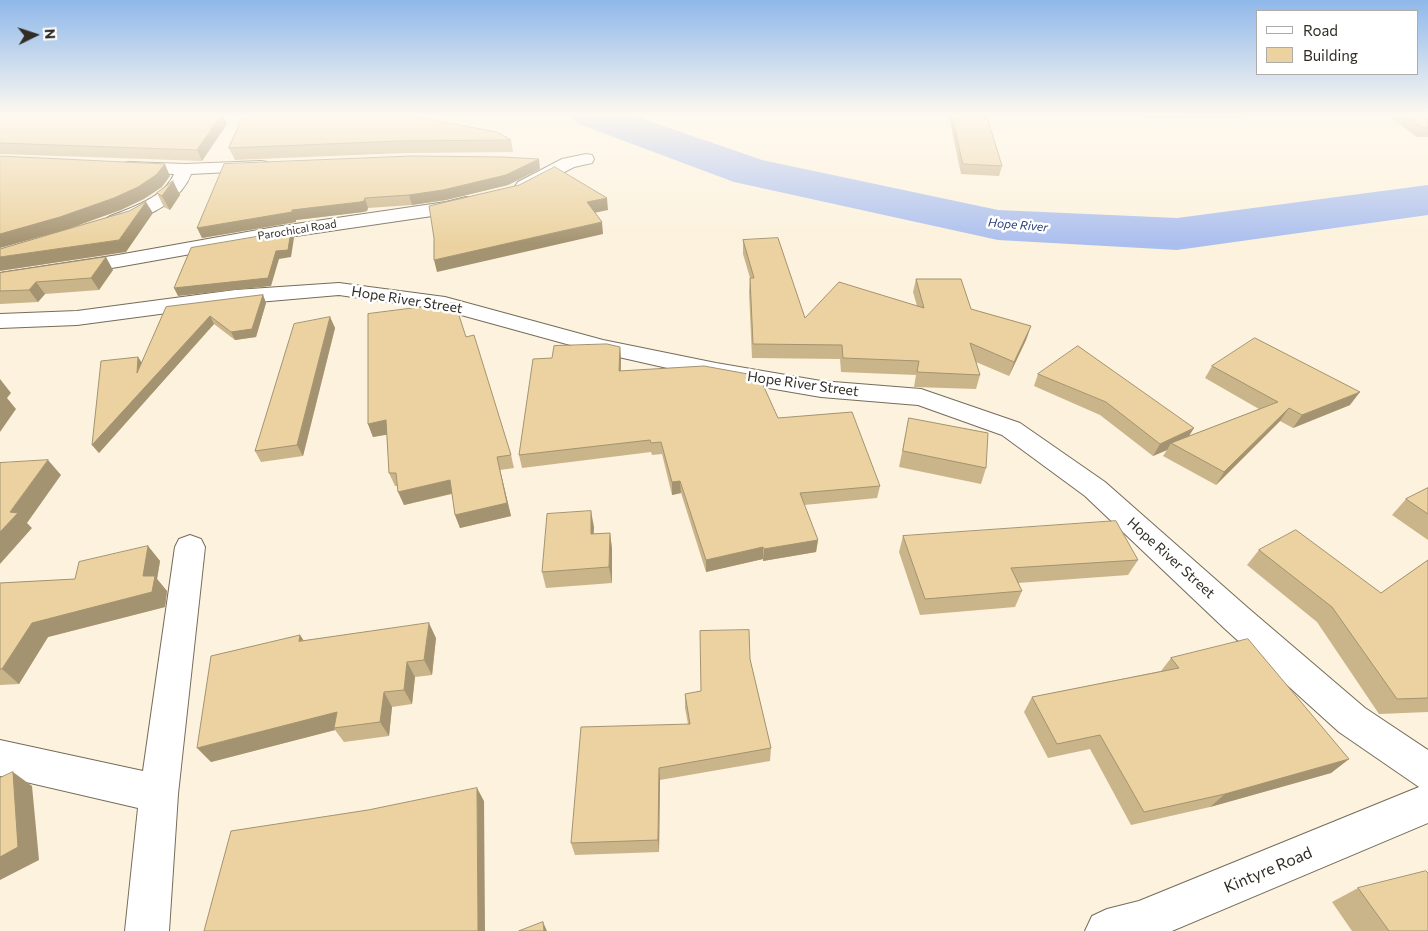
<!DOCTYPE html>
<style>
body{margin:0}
#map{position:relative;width:1428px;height:931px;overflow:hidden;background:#fcf2dd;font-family:Commissioner,sans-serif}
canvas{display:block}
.legend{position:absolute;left:1256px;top:10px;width:162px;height:65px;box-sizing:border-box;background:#fff;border:1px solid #adaba8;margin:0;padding:6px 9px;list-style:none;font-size:15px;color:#312d26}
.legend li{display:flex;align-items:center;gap:10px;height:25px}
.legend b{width:25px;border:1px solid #adaba8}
.north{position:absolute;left:10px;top:10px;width:50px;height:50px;-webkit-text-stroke:4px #fff;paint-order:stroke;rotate:86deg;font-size:14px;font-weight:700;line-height:20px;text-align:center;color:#312d26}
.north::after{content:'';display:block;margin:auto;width:18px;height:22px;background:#312d26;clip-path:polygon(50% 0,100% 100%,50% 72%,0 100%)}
</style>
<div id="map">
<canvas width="1428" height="931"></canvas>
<ul class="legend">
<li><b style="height:6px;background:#fff"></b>Road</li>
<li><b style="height:14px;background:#ebd2a0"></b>Building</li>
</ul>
<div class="north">N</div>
</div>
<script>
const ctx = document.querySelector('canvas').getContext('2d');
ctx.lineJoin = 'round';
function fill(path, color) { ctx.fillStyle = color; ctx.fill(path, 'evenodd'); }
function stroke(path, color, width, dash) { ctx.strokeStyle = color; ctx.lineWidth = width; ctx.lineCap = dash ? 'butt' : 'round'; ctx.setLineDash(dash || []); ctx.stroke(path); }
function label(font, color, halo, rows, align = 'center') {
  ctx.font = font + ' Commissioner,sans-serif'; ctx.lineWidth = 5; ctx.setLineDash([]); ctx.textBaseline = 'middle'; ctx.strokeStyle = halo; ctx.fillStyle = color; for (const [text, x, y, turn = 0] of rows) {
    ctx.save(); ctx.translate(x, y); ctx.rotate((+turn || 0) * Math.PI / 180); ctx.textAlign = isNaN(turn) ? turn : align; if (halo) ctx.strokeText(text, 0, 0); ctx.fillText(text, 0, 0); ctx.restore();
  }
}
const green = new Path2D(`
 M1141,114H1340L1343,115L1146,119Z`);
const river = new Path2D(`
 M571,114H629L762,160L998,210L1177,218L1428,185V215L1177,250L998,240L734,182L576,123Z`);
const minor = new Path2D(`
 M586,154L592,155L594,159L592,163L574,167L530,190L524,191L518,190L515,186L518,182L562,159Z
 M261,161L267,162L270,166L267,170L191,174C180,204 143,219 114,227L107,225L104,221C108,215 115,215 121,212C141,204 166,194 174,174L129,172L123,171L120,167L123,163L129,162L185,164Z
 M466,197L473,199L475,203L473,207L446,214L275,239L118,267L0,285V273L118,255L275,227L446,202Z
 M339,283L445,297L603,340L716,363L821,381L921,389L1020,423L1105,482L1248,608L1365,708L1428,750V823L1172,931H1085L1092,916L1107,909L1139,901L1419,787L1339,732L1224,628L1085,496L1002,435L918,405L821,397L716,379L592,351L443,310L339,295L235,304L77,325L0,328V314L77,311L235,290Z
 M190,535L201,539L205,547L178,794L169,931H125L138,808L0,776V740L143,771L175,547L179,539Z`);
const wall = new Path2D(`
 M0,114L227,124L202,161L0,154Z
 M244,114L511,140L513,152L404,153L235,160L229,148Z
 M941,114H1057L985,116L1002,166L999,176L961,174L949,117H943Z
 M1386,114H1428V137H1417Z
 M412,156L540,169L508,185L446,200L412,205L368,208L367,211L363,212L296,220V222L202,238Z
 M173,181L180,195L170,210L164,207L157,193Z
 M743,240L805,318L917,306L913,292L916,279L971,309L1031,326L1026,340L1009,376L976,362L980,375L976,389L914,387L916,375L841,372L840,359L752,358L749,292L750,278L743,254Z
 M113,270L99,290L45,294L38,302L0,304V273Z
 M263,295L266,303L256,337L235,340L214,324L99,453L92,445L138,357L142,363L166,307Z
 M330,317L335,328L303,456L261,462L255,451Z
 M466,337L511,455L514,468L500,470L511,516L460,528L455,515L452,494L404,505L397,486H395L389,473L387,434L373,437L368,424Z
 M620,347L621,360V371L778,418L880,486L877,498L804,505L818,540L816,552L763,561V559L706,572L681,493L672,495L662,454L652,455L651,452L522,468L519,455L552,358Z
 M1212,366L1350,405L1293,428L1280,421L1216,485L1163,456L1167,450L1153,456L1100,415L1034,386L1038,374L1189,436L1259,409L1205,378Z
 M909,418L986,468L981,484L899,467Z
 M1428,488V540L1392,515L1406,499Z
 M594,527L593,534L610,533L612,549V583L546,588L542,572Z
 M903,536L1138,560L1128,575L1018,583L1022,591L1015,607L920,615L899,552Z
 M148,546L160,561L157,579L167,591L165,607L48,637L19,684L0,685V583L75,579Z
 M1259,550L1381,593L1428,560V712L1379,714L1317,622L1247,565Z
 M300,635L303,640L436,638L432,675L415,677L412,704L392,707L389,736L344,742L335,730L211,762Z
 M1171,658L1349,759L1331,773L1210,807L1131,825L1090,749L1048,758L1024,712L1032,697L1161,671Z
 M750,659L771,748L770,761L660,780L659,852L575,855L571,843L688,724L685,708V694L701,691Z
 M1358,888L1428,931H1352L1332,902Z`);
const shadedWall = new Path2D(`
 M222,114L227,124L202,161L197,150Z
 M539,159L540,169L508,185L446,200L412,205L409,195Z
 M165,164L170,176L162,187L144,199L121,210L68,229L0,248V234Z
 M173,181L180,195L170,210L162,196Z
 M365,198L368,208L367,211L363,212L296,220V222L202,238L197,228L292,210Z
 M607,198L608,210L589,214L587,202Z
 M146,202L153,213L126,252L0,271V257L119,240Z
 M602,222L603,234L437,272L434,260Z
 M291,231L294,238L291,257L279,259L271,286L178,296L174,288L276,251Z
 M106,257L113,270L99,290L91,278Z
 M36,282L45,294L38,302L29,290Z
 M263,295L266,303L256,337L235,340L231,332Z
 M210,316L214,324L99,453L92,445Z
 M330,317L335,328L303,456L297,445Z
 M1031,326L1026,340L1009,376L1014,362Z
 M620,347L621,360L620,383L619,371Z
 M138,357L143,365L137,373Z
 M0,379L11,393L7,398L16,409L0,432Z
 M1360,392L1350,405L1293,428L1302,415Z
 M1289,408L1280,421L1216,485L1224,472Z
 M386,420L391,434L373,437L368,424Z
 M1194,428L1186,441L1171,443L1167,450L1153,456L1160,444Z
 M497,457L511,516L460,528L455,515Z
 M48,460L61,475L27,523L32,528L0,564V532L10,512Z
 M450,480L454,493L404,505L398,492Z
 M680,481L681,493L672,495V482Z
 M591,511L594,527L593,550L591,534Z
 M610,533L612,549V583L609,567Z
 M818,540L816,552L763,561L764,549Z
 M148,546L160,561L157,579L167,591L165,607L48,637L19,684L2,669L32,623L143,576Z
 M763,547V559L706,572V560Z
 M429,623L436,638L432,675L424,660Z
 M300,635L310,650L299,641Z
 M407,662L415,677L412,704L404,690Z
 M384,692L392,707L389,736L380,722Z
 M337,712L334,728L335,730L211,762L197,748Z
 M1349,759L1331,773L1210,807L1225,794Z
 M659,768L660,780L659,852L658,840Z
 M13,772L32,786L39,860L0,880V857Z
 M477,788L484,801L485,931H478Z
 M543,922L547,931H544Z`);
const building = new Path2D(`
 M0,114H172L178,115L222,114L197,150L0,143Z
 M244,114H400L497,132L511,140L400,141L229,148Z
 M952,114H984L988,120L1002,166L963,164Z
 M1404,114H1428V128H1423Z
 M0,156L165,164L156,175L138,187L114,198L60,217L0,234Z
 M412,156L502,157L539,159L506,175L443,190L409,195L365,198L364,201L360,202L292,210V212L197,228L224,164Z
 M555,167L607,198L587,202L602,222L434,260V238L429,206L519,185Z
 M173,181L162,196L157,193Z
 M146,202L119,240L0,257V249L129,211Z
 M291,231L288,250L276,251L268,278L174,288L191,248Z
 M778,238L805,318L839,282L924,308L916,279H961L971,309L1031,326L1014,362L970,343L980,375L917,372L919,361L843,358L842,345L753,344L750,278H754L743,240Z
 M106,257L91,278L36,282L29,290L0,291V273Z
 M263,295L252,329L231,332L210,316L92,445L101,361L138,357L137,373L166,307Z
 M455,303L466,337L474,335L511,455L497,457L507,503L455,515L450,480L398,492L396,473H389L386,420L368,424V314Z
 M330,317L297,445L255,451L294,324Z
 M1255,338L1360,392L1302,415L1289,408L1224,472L1171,443L1278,402L1212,366Z
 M607,344L620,347L619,371L704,366L759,376L778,418L852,412L880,486L800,493L818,540L764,549L763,547L706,560L680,481L672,482L661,442L651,443L650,440L519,455L533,359L552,358L554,346Z
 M1078,346L1194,428L1160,444L1106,402L1038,374Z
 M909,418L988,433L986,468L903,451Z
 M48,460L10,512L18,513L0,532V463Z
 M1428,488V514L1406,499Z
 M591,511V534L610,533L609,567L542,572L547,514Z
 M1116,521L1138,560L1011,568L1022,591L925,599L903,536Z
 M1296,530L1381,593L1428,560V698L1397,699L1332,607L1259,550Z
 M148,546L143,576H155L152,592L32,623L2,669H0V583L75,579L79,562Z
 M429,623L424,660L407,662L404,690L384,692L380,722L334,728L337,712L197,748L211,656L300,635L299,641Z
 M749,630L750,659L771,748L659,768L658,840L571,843L581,727L690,724L685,694L701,691L700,631Z
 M1248,639L1349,759L1225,794L1144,812L1100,735L1057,744L1032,697L1179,668L1171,658Z
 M13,772L18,847L0,857V778Z
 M477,788L478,931H204L231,831L368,810Z
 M1426,871L1428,873V931H1389L1358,888Z
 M543,922L544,931H519Z`);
const farStreetnames = [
 ["Parochical Road",297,230,-9]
];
const farWaternames = [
 ["Hope River",1018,225,5]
];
const streetNames = [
 ["Hope River Street",407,300,9],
 ["Hope River Street",803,384,8],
 ["Hope River Street",1171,558,42]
];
const nearStreetnames = [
 ["Kintyre Road",1268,870,-23]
];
fill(green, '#d5c29d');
fill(river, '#abbfee');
stroke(minor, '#756c5a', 2);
fill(minor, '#fff');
fill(wall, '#cab58a');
fill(shadedWall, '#a49370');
fill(building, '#ebd2a0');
stroke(building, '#a49370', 1);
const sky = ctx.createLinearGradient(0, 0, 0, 244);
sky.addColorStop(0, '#8fb8ea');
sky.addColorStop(0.47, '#fef9f0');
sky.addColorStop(1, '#fef9f000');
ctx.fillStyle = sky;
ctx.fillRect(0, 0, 1428, 244);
label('11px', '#312d26', '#fff', farStreetnames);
label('italic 12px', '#293e77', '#fff', farWaternames);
label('14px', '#312d26', '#fff', streetNames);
label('16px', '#312d26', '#fff', nearStreetnames);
</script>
